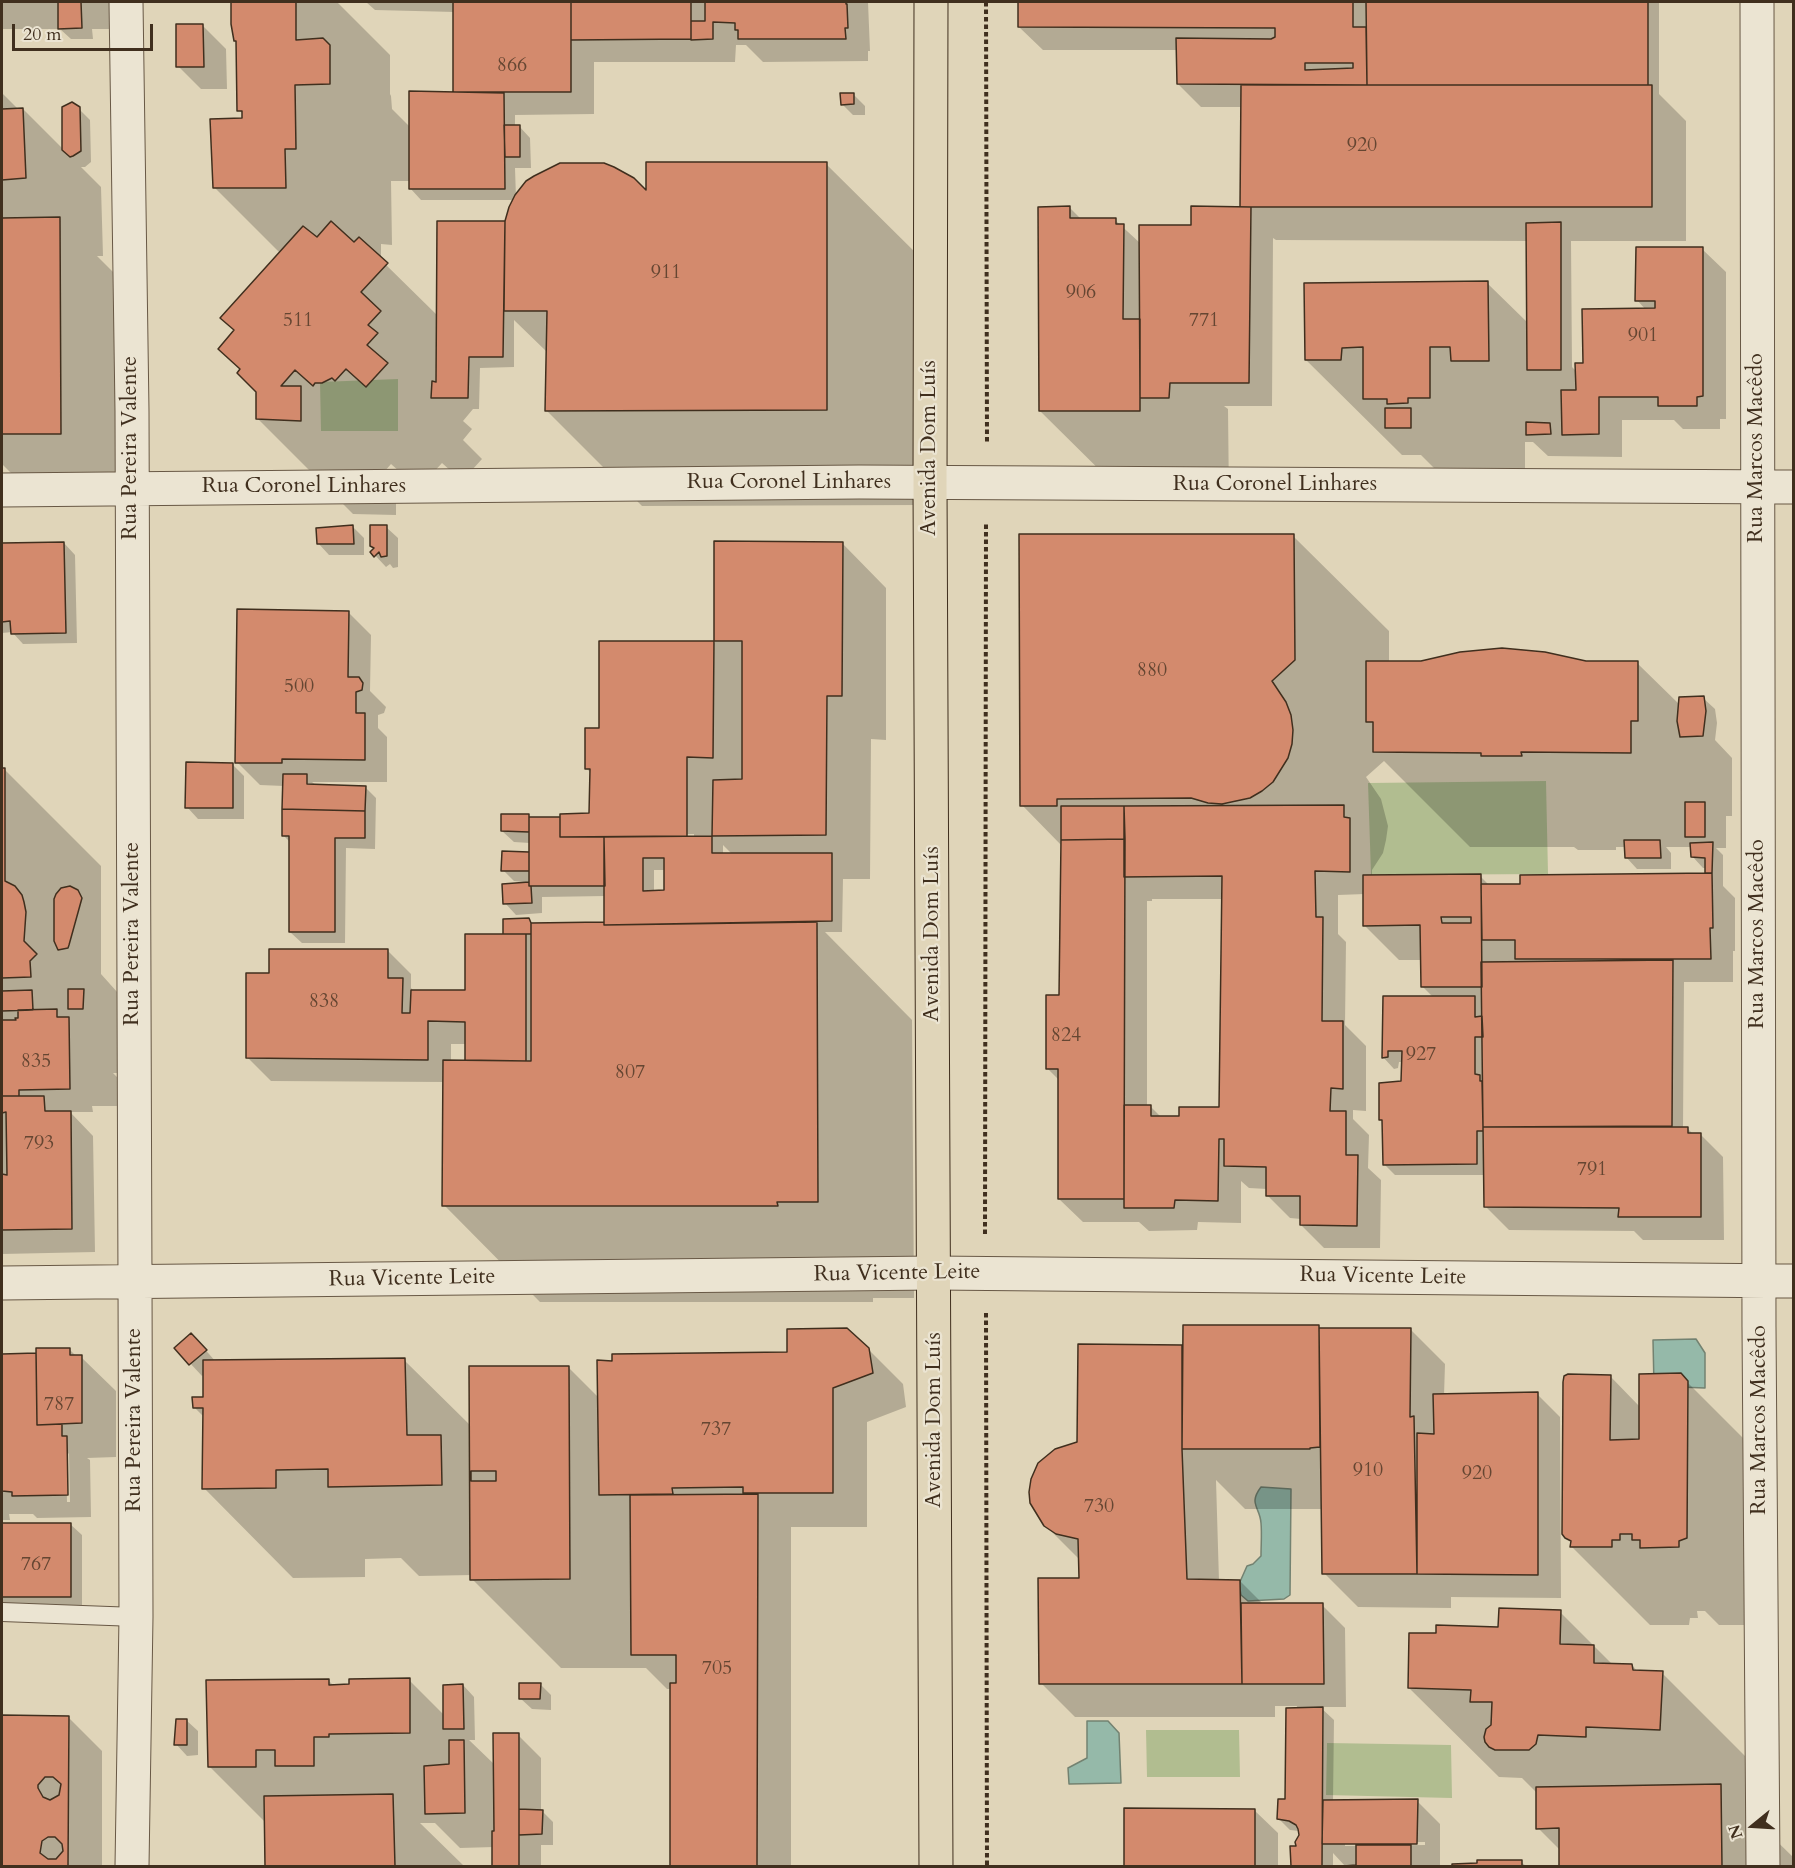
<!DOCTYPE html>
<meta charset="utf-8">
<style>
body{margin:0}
#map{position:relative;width:1795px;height:1868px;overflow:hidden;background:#e0d5b9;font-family:Cardo,serif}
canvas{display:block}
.frame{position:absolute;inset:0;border:3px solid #402f1e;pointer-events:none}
.north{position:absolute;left:1723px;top:1796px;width:60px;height:60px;-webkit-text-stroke:4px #ebe4d2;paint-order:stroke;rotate:252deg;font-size:16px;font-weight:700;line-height:24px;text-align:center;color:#402f1e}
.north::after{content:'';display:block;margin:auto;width:21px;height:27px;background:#402f1e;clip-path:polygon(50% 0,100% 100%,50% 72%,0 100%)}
.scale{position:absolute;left:12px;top:24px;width:141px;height:27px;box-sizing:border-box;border:3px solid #402f1e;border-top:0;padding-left:8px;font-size:18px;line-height:21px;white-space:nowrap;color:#402f1e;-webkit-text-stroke:4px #ebe4d2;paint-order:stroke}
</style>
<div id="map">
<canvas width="1795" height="1868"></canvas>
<div class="frame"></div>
<div class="north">N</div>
<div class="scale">20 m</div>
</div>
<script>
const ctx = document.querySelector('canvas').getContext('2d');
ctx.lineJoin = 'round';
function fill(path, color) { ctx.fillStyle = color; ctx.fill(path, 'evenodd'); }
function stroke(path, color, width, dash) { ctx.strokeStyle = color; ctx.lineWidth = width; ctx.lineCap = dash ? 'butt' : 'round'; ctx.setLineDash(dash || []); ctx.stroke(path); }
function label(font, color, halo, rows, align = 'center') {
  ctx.font = font + ' Cardo,serif'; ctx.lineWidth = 4.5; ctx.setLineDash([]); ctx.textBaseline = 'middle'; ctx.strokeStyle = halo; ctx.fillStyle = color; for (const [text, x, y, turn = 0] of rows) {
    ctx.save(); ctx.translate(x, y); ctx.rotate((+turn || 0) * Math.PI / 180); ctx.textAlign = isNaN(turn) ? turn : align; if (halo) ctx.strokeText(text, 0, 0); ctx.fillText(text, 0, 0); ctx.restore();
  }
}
const green = new Path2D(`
 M398,379V431H321L320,382Z
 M1546,781L1548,874L1371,875L1368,783Z
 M1146,1730H1239L1240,1777H1147Z
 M1327,1743L1451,1745L1452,1798L1326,1795Z`);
const water = new Path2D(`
 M1696,1339L1705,1353V1388L1654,1386L1653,1340Z
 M1261,1487L1291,1489L1290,1595L1284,1599L1248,1601L1241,1595L1239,1584L1247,1566L1253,1564L1261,1556C1261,1545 1262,1534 1261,1523C1260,1507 1248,1504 1261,1487Z
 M1087,1721H1108L1119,1733L1121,1783L1069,1784L1068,1768L1087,1758Z`);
const shadow = new Path2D(`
 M2,2H114V29H92L93,39H71L60,29H2Z
 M233,2H337L390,55V94L391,96L392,109L411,128L455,93V12L375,10L366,2H868L870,51H868V61L763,62L746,45H736L735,62H594V114L515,115V126H519L530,138L531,168H515L516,198L647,193L826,164L922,259V505L642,506L547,411L548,353L514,320V367L480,368L479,409H473L463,421L472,429L463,440L482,459L462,481L442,463L431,475L409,480L391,464L385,471L396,483V515L353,514L258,419V393L241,370L236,331L280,253L215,188L244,119V115L239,110L237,42L233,23ZM391,181H410V188L421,200H515L506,225L504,223L438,316L381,260V244L392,245Z
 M1019,2H1659V94L1686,121V241H1571L1572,367L1577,372L1646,310L1637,300L1702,249L1726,272V419H1720V429H1683L1674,420H1622V457L1548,456L1533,442H1525V493L1460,494L1421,455H1402L1306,360L1487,283L1528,323V241L1276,240L1273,238L1272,406H1224L1228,409L1229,500H1130L1040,411L1070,208L1082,220H1115L1140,243L1193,227L1242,208V107H1201L1178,84V50H1043L1019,27Z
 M203,26L226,49L227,89H201L178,66Z
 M2,93L18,109H23L64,150L79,109L90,120L91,162L85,167H81L101,187L103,256H97L121,280L122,495L32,494L2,464Z
 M853,94L865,106V115H853L842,104Z
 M352,526L364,538V555H329L318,543Z
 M386,527L398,538V567L393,568L390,564L386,567L372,552L375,550L371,546Z
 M1293,536L1389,631V663H1637L1680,705L1703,698L1715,709L1717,723L1715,740L1732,758V816H1726V848H1716L1723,855V886L1735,898V951H1733V982H1684L1683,1128L1688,1129L1693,1134H1700L1723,1157L1724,1240H1643L1634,1231L1509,1230L1486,1207L1485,1175H1395L1384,1164L1383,1122L1380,1119L1403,1083V1062H1399L1398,1068L1394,1069L1383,1057L1384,997L1434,998L1422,986V960H1399L1365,926V894L1338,895V934L1346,942L1345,1025L1366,1046V1111L1353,1110V1119L1369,1135L1368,1168L1381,1180L1380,1248H1324L1301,1225V1219L1290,1218L1267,1195V1189L1249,1188L1241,1181V1223L1198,1222L1197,1230L1149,1231L1139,1222H1083L1059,1199L1060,1081L1047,1068L1061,996L1062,846L1022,805ZM1384,761L1470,847H1574L1578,850H1616V847H1626V857L1637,869H1671V853L1666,847H1692V856L1703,868H1706V872L1709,875L1490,886L1480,876L1372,877V870L1383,853L1386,840L1388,826L1381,799L1366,777ZM1152,899H1224L1221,1108L1181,1117H1161L1150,1106L1147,1107V901H1152ZM1480,912H1483V931L1480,928Z
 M715,542L842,543L886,588V740L871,739L870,879H843L842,932H825L912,1020L914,1298H873V1302H540L444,1205V1082L271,1081L248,1058L271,975L388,951L411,974V988L414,991L466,992L504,935L529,920L533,924H603L606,926V896L542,897V913L516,915L505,903L524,884L523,882L514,881L503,870L530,853V843L514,842L502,831L528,816L531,819H561L591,815V773L586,768L601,729V642L715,643ZM694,834V837L623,838V835ZM723,845L733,855H723ZM654,870H665V891L654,892ZM451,1044H467V1060L469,1062H451Z
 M64,543L75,555L77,643L23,644L12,632L2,633V544Z
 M348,612L371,635L370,691L386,707L384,713L378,715V728L387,737V782H312L317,786L365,787L376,798L375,849L346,848L345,943H302L290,932V842L283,835L284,786L260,785L237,762Z
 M232,764L244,776V819H198L187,807Z
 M2,769H4L101,866V974L118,993L127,1073H113L128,1088L129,1106H92L93,1112H70L93,1136L95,1252L2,1254Z
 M1319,1327L1321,1329L1411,1330L1445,1364L1444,1396L1537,1394L1560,1417L1561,1598L1451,1597V1608L1358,1607L1324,1573L1323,1509H1245L1216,1480L1219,1581H1240L1263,1604L1322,1605L1345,1628L1346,1707H1320L1334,1720L1333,1801H1417L1440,1824V1866H1345L1333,1853V1866H1292V1848H1298L1300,1835L1299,1831L1290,1830L1279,1819L1287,1800L1297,1706H1275V1717H1075L1041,1683L1080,1579V1560L1045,1525L1078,1443L1182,1346L1184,1349ZM1425,1842V1845L1345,1846V1843Z
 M202,1346L216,1362L404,1360L471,1426L568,1367L599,1398L789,1354L869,1350L903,1384L906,1407L867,1422V1527H791V1866H671L672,1689H667L646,1668H561L472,1579V1575L419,1576L401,1558L365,1559V1577L293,1578L204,1488L205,1418L194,1407L205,1399V1373L202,1376L176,1348Z
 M69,1349L77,1357H81L116,1391V1457L87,1458L90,1460L91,1517L37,1518L33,1514H9L10,1520H2V1356L38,1355ZM66,1451L69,1454L70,1502H67Z
 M1680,1375L1765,1460L1757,1625H1719L1705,1611H1697L1698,1618H1690L1689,1625H1650L1572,1547V1543L1566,1537L1610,1376L1640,1407Z
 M2,1524H70L82,1535V1607L2,1608Z
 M1560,1612L1613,1665H1632L1638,1672L1662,1673L1751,1762L1749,1814L1794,1858V1866H1561V1851L1538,1828L1537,1793L1522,1778L1499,1777L1409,1688L1437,1635L1500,1628Z
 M328,1680L334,1686L409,1680L444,1715L463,1685L474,1697L475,1740H469L495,1765L518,1735L541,1758V1810L553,1822V1845H541V1866H494V1847L460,1848L435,1823H420L464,1866H266V1823L209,1766Z
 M540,1684L551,1695V1710L532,1709L520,1698Z
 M2,1717H68L102,1751V1866H2Z
 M186,1720L198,1731V1755L187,1756L176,1744Z
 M1125,1810H1254L1278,1833V1866H1126Z
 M1521,1862L1526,1866H1454V1865Z`);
const building = new Path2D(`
 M58,2H81L82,28L58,29Z
 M231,2H296V40L323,38L330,45V84L295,85L296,149H285L286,188H213L210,119L242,118V111H237L236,41H234L231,24Z
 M453,2H571V92H453Z
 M571,2H691V39L571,40Z
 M705,2H846V4H847L848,28H845L846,39H738V30H735V23L713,22V39L691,40V21H705Z
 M1018,2H1353V27H1366L1367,85L1177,84L1176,38L1271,39L1275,37V28L1018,27ZM1305,63H1353V68L1305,70Z
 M1366,2H1648V85H1367Z
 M176,24H203L204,67H176Z
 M1241,85H1652V207H1240Z
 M409,91L504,93L505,189H409Z
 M840,93H854V104L841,105Z
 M72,102L80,107L81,151L73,156L70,157L62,150V107Z
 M23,108L26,178L2,180V109Z
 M504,125H520V157H505Z
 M646,162H827V410L545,411L547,311H504L505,221L509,207L515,195L526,181L534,176L560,163H604L614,167L634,178L646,190Z
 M1070,206V218H1116V224H1124L1123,319H1140V411H1039L1038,207Z
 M1191,206L1251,207L1249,383H1170L1169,398H1140L1139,225H1191Z
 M60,217L61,434H2V218Z
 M331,221L354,242L359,237L388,263L361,292L381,311L368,325L378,333L367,345L388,363L366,387L346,369L335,381L332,378L322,383H315L313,386L295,370L281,386H301V421L256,419V392L237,373L240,369L218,349L234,330L220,318L303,226L317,237Z
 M437,221H505L503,357H469L468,398H431L432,381L436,382Z
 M1561,222V370H1527L1526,223Z
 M1636,247H1703V396L1697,397V406H1658V397H1599V434L1562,435L1561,390H1576L1575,363H1583L1582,309L1655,308V301H1635Z
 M1488,281L1489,361H1451L1450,347H1430V398H1408V403L1387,404V399H1363V347L1342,348L1341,360H1305L1304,283Z
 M1385,408H1411V428H1385Z
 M1526,422L1550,423L1551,434L1526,435Z
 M353,525L354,544H317L316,528Z
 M370,525H387V556L381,557L379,552L374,557L370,552L374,548L370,546Z
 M1019,534H1294L1295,660L1272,681L1286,702L1291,715L1293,730L1292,744L1288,758L1273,782L1262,791L1250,798L1222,804L1208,803L1191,798L1057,799V806H1020Z
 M714,541L843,542L842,696H827L826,835L712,836L713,780L742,779V641H714Z
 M64,542L66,633L11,634L10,621L2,622V543Z
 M237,609L349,611L348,677H359L363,683L362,690L356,692V713H365V760L282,759V763H235Z
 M599,641H714L713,758L687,757V836L560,837V814L589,813L590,769H585V728H599Z
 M1502,648L1545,652L1586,661H1638V721H1631V753L1521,752L1522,756H1481V753L1373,752V722H1366V661H1421L1460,652Z
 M1704,696L1706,711L1703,736L1680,737L1677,721L1679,697Z
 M186,762L233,763V808H185Z
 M2,768H5V881L15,886L22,895L24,902L26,912L24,941L37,954L30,961L31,977L2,978Z
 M283,774H307V784L366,786L365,811L282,809Z
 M1685,802H1705V837H1685Z
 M1344,805V817L1350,818V872L1315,871L1316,917H1323L1322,1021H1343V1089L1331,1088L1330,1111H1346V1155H1358L1357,1226L1300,1225V1196H1266V1167L1224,1166V1139H1219L1218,1201L1175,1200L1174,1208H1124V1105H1151V1116H1179V1107H1219L1222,876L1124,877V806Z
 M1061,806H1124L1125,839L1061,840Z
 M282,809L365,811V838H335V932H289V836H282Z
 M501,814H529V832L501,831Z
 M529,817H560V837H604L605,886H529Z
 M712,836V853H832V921L604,925V837ZM643,858H664V890L643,891Z
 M1125,839L1124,1199H1058V1069H1046V995H1059L1061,840Z
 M1624,840H1660L1661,858H1625Z
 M1713,842L1712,873H1705V858L1691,857L1690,843Z
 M502,851L529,852V871H501Z
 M1712,873L1713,928H1710L1711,959H1515V940H1482L1481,884H1520V875Z
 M1481,874L1482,987H1421L1420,925L1363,926V875ZM1441,917H1471V923H1442Z
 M529,882V886H531L532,903L503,904L502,884Z
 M70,886L78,890L82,898L69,945L68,948L58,950L54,941V899L56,894L61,888Z
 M529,918L531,923V934H503V919Z
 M604,922V925L817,922L818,1202H777L778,1206H442L443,1060L531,1061V923Z
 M465,934H526V1061L465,1060V1022L428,1021V1060L246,1058V973H269V949H388V978H403L402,1013H410L411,990H465Z
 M1673,960L1672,1126L1483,1127L1481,962Z
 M68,989H84L83,1009H68Z
 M32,990L33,1010L2,1011V991Z
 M1383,996H1475V1017L1482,1016L1483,1037H1475V1074L1480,1075V1081H1482L1483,1127V1131H1477V1164L1383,1165L1382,1120H1379V1083L1401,1081L1402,1051H1388V1057L1382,1058Z
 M57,1009V1017H69L70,1089L19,1090V1096H2V1020H16L15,1018H18V1010Z
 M2,1096H44L45,1111H71L72,1229L2,1230V1174L7,1175L6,1112L2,1113Z
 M1483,1127H1688V1133H1701V1217H1618L1619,1208L1484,1207Z
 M1183,1325H1319L1320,1447L1310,1448V1449H1182Z
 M847,1328L869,1348L873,1373L833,1388V1493H743V1487L672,1488L673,1494L599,1495L597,1360L612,1361V1354L787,1352V1329Z
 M1319,1328H1411L1410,1417L1414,1416L1417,1574H1322Z
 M191,1333L207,1350L189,1365L174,1348Z
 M1078,1344L1182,1345V1449L1187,1579L1240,1580L1242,1684H1039L1038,1578H1079L1078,1539L1056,1534L1044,1526L1030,1503L1029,1492L1031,1479L1038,1463L1055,1449L1077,1442Z
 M36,1348H70V1355H82V1423L37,1425Z
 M36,1353L37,1425L62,1424V1436H67L68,1495L12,1496V1492L2,1491V1354Z
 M405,1358L407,1435H441L442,1485L328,1487V1469L276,1470V1488L202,1489L203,1408H193L192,1397H203V1360Z
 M469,1366H569L570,1579L470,1580ZM471,1471H496V1481H471Z
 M1681,1373L1688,1381L1687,1538L1679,1541V1547L1640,1548V1540H1632V1534H1620V1540H1612V1547H1570L1571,1541L1565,1538L1562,1534L1563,1382L1564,1376L1568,1374L1611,1375L1610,1440L1639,1439V1374Z
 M1538,1392V1575L1417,1574V1433L1434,1434L1433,1394Z
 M758,1494L757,1866H670V1683H676V1655H631L630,1495Z
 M2,1523H71V1597H2Z
 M1241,1603H1323L1324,1684H1242Z
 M1499,1608L1561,1610L1560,1644L1594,1645V1663L1632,1664L1633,1670L1663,1671L1660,1730L1586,1727V1737L1538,1735L1536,1744L1529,1750H1495L1489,1747L1485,1742L1484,1737L1486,1729L1491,1725L1492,1702H1470L1471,1690L1408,1688L1409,1633H1436V1625L1498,1627Z
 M410,1678V1733L329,1734V1737H314V1766H275V1750H256V1767H208L206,1680L329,1679V1685L349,1684V1679Z
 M519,1683H541L540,1699H519Z
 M463,1684L464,1729H443V1685Z
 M1323,1707L1322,1866H1291L1290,1846H1296L1295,1842L1299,1835L1298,1829L1296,1825L1289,1821L1277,1819L1278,1799H1285L1286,1708Z
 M2,1715L69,1716L68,1866H2ZM45,1777H53L61,1784L59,1795L50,1800L43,1797L38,1788V1785ZM48,1837H55L62,1844L63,1851L56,1859H48L40,1853L42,1841Z
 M176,1719H187V1745H174Z
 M493,1733H519V1866H492V1831H494Z
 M449,1740H464L465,1813L425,1814L424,1766L449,1764Z
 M1721,1784L1722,1866H1559V1828L1536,1829V1787Z
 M393,1794L395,1866H265L264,1796Z
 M1418,1799L1417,1844H1322L1323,1800Z
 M1124,1808L1255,1809V1866H1124Z
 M519,1809L543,1810L542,1834L519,1835Z
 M1356,1845H1411V1866H1344L1356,1865Z
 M1477,1860H1522V1866H1452V1864L1477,1863Z`);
const path = new Path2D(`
 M986,2L987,442
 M985,1234L986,524
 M986,1313L987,1866`);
const service = new Path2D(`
 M2,1612L136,1617`);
const minor = new Path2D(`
 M126,2L132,411L135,1282L136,1617L132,1866
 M1757,2L1759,1327L1763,1866
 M2,490L859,482L1794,487
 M2,1283L934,1273L1794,1281`);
const primary = new Path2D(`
 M931,2L930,484L936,1866`);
const numberNames = [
 ["866",512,66],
 ["920",1362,146],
 ["911",666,273],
 ["906",1081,293],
 ["511",298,321],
 ["771",1204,321],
 ["901",1643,336],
 ["880",1152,671],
 ["500",299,687],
 ["838",324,1002],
 ["824",1066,1036],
 ["927",1421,1055],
 ["835",36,1062],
 ["807",630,1073],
 ["793",39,1144],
 ["791",1592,1170],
 ["787",59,1405],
 ["737",716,1430],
 ["910",1368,1471],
 ["920",1477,1474],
 ["730",1099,1507],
 ["767",36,1565],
 ["705",717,1669]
];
const streetNames = [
 ["Rua Pereira Valente",131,448,-90],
 ["Avenida Dom Luís",930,448,-90],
 ["Rua Marcos Macêdo",1757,448,-90],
 ["Rua Coronel Linhares",789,483],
 ["Rua Coronel Linhares",1275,485],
 ["Rua Coronel Linhares",304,487],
 ["Rua Pereira Valente",133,934,-90],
 ["Avenida Dom Luís",933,934,-90],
 ["Rua Marcos Macêdo",1758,934,-90],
 ["Rua Vicente Leite",897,1274,-1],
 ["Rua Vicente Leite",1383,1277,1],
 ["Rua Vicente Leite",412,1279,-1],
 ["Rua Pereira Valente",135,1420,-90],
 ["Avenida Dom Luís",935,1420,-90],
 ["Rua Marcos Macêdo",1760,1420,-90]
];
fill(green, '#b1bd90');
fill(water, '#95b9a9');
stroke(water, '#738271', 1.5);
fill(shadow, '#0003');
fill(building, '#d38a6d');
stroke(building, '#402f1e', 1.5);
stroke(service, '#685845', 20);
stroke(minor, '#685845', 35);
stroke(primary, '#402f1e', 35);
stroke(path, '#402f1e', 4, [4.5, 3]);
stroke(service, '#ebe4d2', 18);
stroke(minor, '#ebe4d2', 33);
stroke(primary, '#e0d5b9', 33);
label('20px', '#654632', null, numberNames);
label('22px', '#402f1e', '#ebe4d2', streetNames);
</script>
